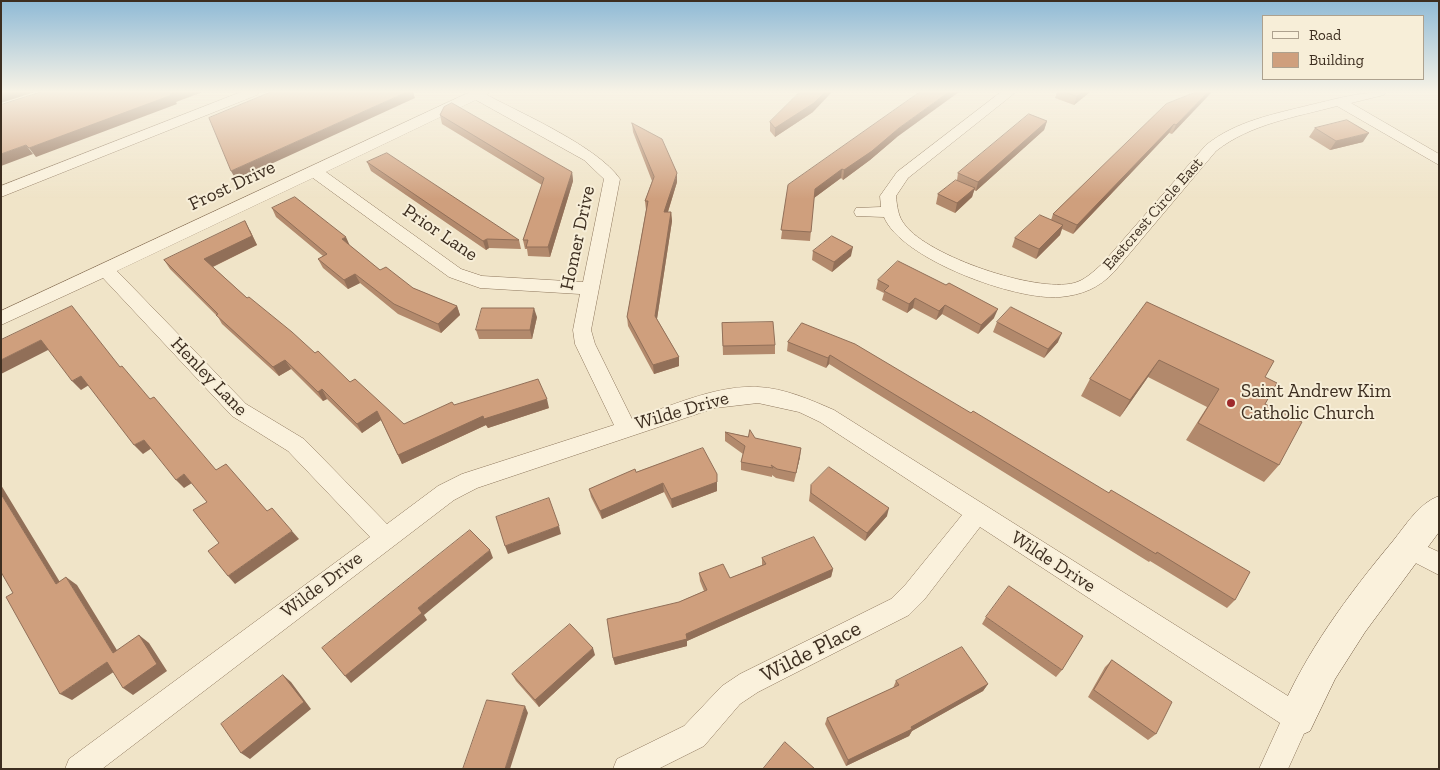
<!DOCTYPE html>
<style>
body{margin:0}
#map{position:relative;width:1440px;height:770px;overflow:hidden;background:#f0e4c8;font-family:"Zilla Slab",serif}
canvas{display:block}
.frame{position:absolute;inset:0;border:2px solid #3d2e20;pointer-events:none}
.legend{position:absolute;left:1262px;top:15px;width:162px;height:65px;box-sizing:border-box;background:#f7eed8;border:1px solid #ada18e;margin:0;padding:6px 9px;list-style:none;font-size:15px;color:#3d2e20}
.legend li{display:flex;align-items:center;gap:10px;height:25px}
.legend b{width:25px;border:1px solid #ada18e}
</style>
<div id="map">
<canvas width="1440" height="770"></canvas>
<div class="frame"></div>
<ul class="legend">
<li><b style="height:6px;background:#faf1dc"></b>Road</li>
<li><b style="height:14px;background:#cf9f7d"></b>Building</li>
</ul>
</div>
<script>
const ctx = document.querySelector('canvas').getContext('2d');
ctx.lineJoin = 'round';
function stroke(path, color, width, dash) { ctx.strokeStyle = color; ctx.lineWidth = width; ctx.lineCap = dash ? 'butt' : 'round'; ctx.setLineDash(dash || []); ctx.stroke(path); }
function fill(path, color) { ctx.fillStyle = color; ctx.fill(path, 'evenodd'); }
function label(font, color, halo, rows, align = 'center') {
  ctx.font = font + ' "Zilla Slab",serif'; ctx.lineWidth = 4; ctx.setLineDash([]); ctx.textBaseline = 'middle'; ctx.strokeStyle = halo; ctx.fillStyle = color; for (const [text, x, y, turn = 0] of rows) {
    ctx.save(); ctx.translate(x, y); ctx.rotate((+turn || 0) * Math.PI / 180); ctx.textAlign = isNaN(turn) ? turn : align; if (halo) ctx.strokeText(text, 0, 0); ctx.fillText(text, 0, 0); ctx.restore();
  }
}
const street = new Path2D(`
 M241,92H259L257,95L1,197V186Z
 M470,92H489L487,95C523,114 598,147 620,179L591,330L595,344L632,419C672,406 715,385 758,387C784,388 811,400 834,410L1307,708L1311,718L1288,769H1259L1280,723L980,527L924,600L909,615L758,692L740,704L704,746L658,769H613L617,759L684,726L722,686L740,674L891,599L906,584L962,515L820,422L799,412L758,403L715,408L477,488L454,500L102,769H65L69,759L370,537L288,451L232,416L103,278L1,325V311ZM476,100L584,160L604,179L583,282L482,276L461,269L326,172ZM313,178L449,277L480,288L580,294L573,330L575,344L614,425L462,474L438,486L387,524L304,439L246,404L117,271Z
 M1001,92H1016L908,178L896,196C897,206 898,217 905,225C928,256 1036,293 1074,283C1085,280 1093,272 1102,264L1206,145C1236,121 1274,114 1310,105C1336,99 1359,92 1386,92L1384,95L1351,103L1439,154V165L1337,106C1296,117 1250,124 1216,151L1114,272C1099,288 1082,295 1060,297C1016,301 901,259 884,217L856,216L854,212L856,208L881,207L880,196L897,172Z
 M1406,537L1439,552V575L1398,554L1394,547L1398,540Z`);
const secondary = new Path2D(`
 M1439,496V532L1365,632L1335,679L1310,731L1297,737L1284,731L1278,718C1305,653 1348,595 1393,541C1406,525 1419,503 1439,496Z`);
const wall = new Path2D(`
 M1057,92H1090L1074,105L1055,98Z
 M1196,92L1172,134L1169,133L1073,234L1062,229L1060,235L1036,259L1012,247L1015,238L1051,220L1053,214Z
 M813,112L775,137L770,131V122Z
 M440,115L572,172L573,181L550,257L528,256L527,249H525L523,240L542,185L442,124Z
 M1047,121L1044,130L976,191L974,190L972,197L955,213L936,204L938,194L957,180L958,173Z
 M632,123L677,182L668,212H671L672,221L657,319L679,357V366L654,374L628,326L627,317L646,210L645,201L652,181L633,132Z
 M1315,128L1363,142L1330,150L1309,137Z
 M897,137L870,160L843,180L841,178L814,198L810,241L781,239L788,185Z
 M367,162L519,240L521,249L489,248L486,250L371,171Z
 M272,208L350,246L380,270L413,288L457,306L460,315L441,333L398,314L360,283L348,289L323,268L318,259L323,256L276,217Z
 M250,230L257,245L213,267L247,298L350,382L404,424L454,405L549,408L488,428L486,425L402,464L381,420L362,433L327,399L323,401L291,369L279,376L222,324L218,317L170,269L164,260Z
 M813,251L851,256L832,272L812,260Z
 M878,280L994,318L978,334L942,314L936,320L913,308L907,313L882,300L884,293L876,289Z
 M1147,302L1265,377V404L1279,465L1264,482L1186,440L1207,407L1148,377L1120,417L1081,396L1090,379Z
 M537,317L532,339H479L476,330Z
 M997,322L1058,342L1044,358L993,332Z
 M722,323L775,345V354L723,355Z
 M802,323L1235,600L1227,608L1150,561L1149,562L829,364L826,368L787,351L788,342Z
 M725,432L755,438L800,457L794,482L776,478L772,475V477L741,470V462L743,454L725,441Z
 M636,472L717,474V491L672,508L664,492L602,519L591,497L589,489Z
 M811,485L887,516L865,541L809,501Z
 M762,558L833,569L831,577L687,641V646L615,665L613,658L679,602L704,591L700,581L699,573L730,578L762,565Z
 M986,617L1062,670L1056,677L982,624Z
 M595,655L539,707L516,681L512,674Z
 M1112,660L1156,734L1148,740L1088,697L1105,667Z
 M896,681L988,684L983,691L912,731L909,736L846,766L825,724L827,718L893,688Z`);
const shadedWall = new Path2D(`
 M1,92H35L1,103Z
 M176,92H203L176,102L177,104L36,157L29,148Z
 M407,92H413L415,98L236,180L231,171Z
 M825,92H832L813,112L775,137V128Z
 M949,92H959L897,137L870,160L843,180L844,170L899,128Z
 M1083,92H1090L1074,105L1077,96Z
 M1208,92H1212L1172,134L1176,125Z
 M1047,121L1044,130L976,191L978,182Z
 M1174,124L1169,133L1073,234L1077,225Z
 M1369,133L1363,142L1330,150L1336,141Z
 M26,145L33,154L1,166V154Z
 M842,169L841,178L814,198L815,189Z
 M572,172L573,181L550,257L548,247Z
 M677,173V182L665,221L664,212Z
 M975,188L972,197L955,213L957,203Z
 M671,212L672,221L656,325L655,316Z
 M245,221L257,245L210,268L204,259Z
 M1063,225L1060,235L1036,259L1039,249Z
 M346,237L350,246L342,239Z
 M487,239L489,248L486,250L483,241Z
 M853,247L851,256L832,272L834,262Z
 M355,274L360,283L348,289L344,280Z
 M915,298L913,308L907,313L909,304Z
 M945,305L942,314L936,320L939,311Z
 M457,306L460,315L441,333L438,324Z
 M534,308L537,317L532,339L530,330Z
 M998,309L994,318L978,334L981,325Z
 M1062,333L1058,342L1044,358L1048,349Z
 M41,340L50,349L1,374V360Z
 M830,355L829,364L826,368L828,358Z
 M679,357V366L654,374L653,365Z
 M285,360L291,369L279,376L273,367Z
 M1159,360L1148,377L1120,417L1130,400Z
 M81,376L89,385L81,390L72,381Z
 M322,389L327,399L323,401L318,392Z
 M547,399L549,408L488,428L486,425L402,464L398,455L483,416Z
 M377,411L381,420L362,433L357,424Z
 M144,440L152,448L143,454L134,445Z
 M801,448L800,457L794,482L796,473Z
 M184,474L192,483L184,488L176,480Z
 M717,482V491L672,508L671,499Z
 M663,483L664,492L602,519L600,511Z
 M1,485L66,592L56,584L1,494Z
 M889,508L887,516L865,541L867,533Z
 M559,526L561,534L508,554L505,546Z
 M292,531L299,539L235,584L228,576Z
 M490,550L493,558L424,615L427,620L351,683L345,676L418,608Z
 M833,569L831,577L687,641V646L615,665L613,658L686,634Z
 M66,577L77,585L123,660L113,653Z
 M139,635L149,643L167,671L133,695L123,688Z
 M593,648L595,655L539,707L535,700Z
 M107,662L118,669L72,700L60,694Z
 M283,675L291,682L311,709L250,759L241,753Z
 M988,684L983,691L912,731L909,736L846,766L848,760Z
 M525,706L528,713L510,769H505Z`);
const building = new Path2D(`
 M41,92H176L170,94L172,95L29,148L26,145L1,154V105Z
 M271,92H407L231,171L209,118Z
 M800,92H825L814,103L775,128L770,122Z
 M920,92H949L899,128L872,151L844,170L842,169L815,189L811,232L781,230L788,185Z
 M1064,92H1083L1077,96Z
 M1196,92H1208L1176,125L1174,124L1077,225L1053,214L1166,104Z
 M452,103L572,172L548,247H526L528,240H523L544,178L440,115L444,107Z
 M1029,114L1047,121L978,182L958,173Z
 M1347,120L1369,133L1336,141L1315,128Z
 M632,123L662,139L677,173L664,212H671L655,316L679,357L653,365L627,317L648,201H645L654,177Z
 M387,153L519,240L487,239L483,241L367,162Z
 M956,180L975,188L957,203L938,194Z
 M295,197L346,237L342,239L380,270L386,267L413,288L457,306L438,324L394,304L355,274L344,280L318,259L327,254L272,208Z
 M1040,215L1063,225L1039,249L1015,238Z
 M245,221L252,236L204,259L247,298L249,297L292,332L315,353L318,351L350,382L355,379L404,424L452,402L454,405L538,379L547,399L484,419L483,416L398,455L377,411L357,424L322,389L318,392L285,360L273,367L216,315L218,314L164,260Z
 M832,236L853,247L834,262L813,251Z
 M898,261L946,285L949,283L998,309L981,325L945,305L939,311L915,298L909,304L884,291L889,286L878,280Z
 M1147,302L1274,361L1265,377L1277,383L1265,404L1302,422L1279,465L1198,423L1219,389L1159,360L1130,400L1090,379Z
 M72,306L120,367L122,366L150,399L154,397L216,470L226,464L267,511L272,508L292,531L228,576L208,551L219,543L193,510L207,502L184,474L176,480L144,440L134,445L81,376L72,381L41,340L1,360V340Z
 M1011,307L1062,333L1048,349L997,322Z
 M482,308H534L530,330H476Z
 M773,322L775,345L723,346L722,323Z
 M802,323L855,344L971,413L973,411L1109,493L1111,490L1250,572L1235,600L1157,552L1156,554L830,355L828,358L788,342Z
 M750,430L755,438L801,448L796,473L777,469L771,465L773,468L741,462L745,446L725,432L748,437Z
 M703,448L717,474V482L671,499L663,483L600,511L589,489L635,469L636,472Z
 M829,467L889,508L867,533L811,493V485Z
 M1,494L56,584L66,577L113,653L139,635L157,664L123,688L107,662L60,694L6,597L13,593L1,572Z
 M549,498L559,526L505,546L496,517Z
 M470,530L490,550L418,608L422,613L345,676L322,648Z
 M814,537L833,569L686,634L687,639L613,658L607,619L679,602L707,590L699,573L723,564L730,578L766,564L762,558Z
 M1009,586L1083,636L1062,670L986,617Z
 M570,624L593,648L535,700L512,674Z
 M962,647L988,684L911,727L912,729L848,760L827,718L899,685L896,681Z
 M1112,660L1172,702L1156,734L1094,690Z
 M283,675L304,702L241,753L221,724Z
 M487,700L525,706L505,769H463Z
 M785,742L815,769H763Z`);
const markers = [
 [1231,403,5,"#9e2a2b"]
];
const farStreetnames = [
 ["Eastcrest Circle East",1153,214,-49]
];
const streetNames = [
 ["Frost Drive",232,186,-25],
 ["Prior Lane",440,233,34],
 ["Homer Drive",578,238,-78],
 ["Henley Lane",209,377,46],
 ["Wilde Drive",682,411,-16],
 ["Wilde Drive",1053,562,33],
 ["Wilde Drive",322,585,-37]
];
const poiNames = [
 ["Saint Andrew Kim",1241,392],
 ["Catholic Church",1241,414]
];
const nearStreetnames = [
 ["Wilde Place",811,652,-27]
];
stroke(street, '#8d765c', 1);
stroke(secondary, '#6f573f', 1);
fill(street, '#faf1dc');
fill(secondary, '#faf1dc');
fill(wall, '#b2896c');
fill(shadedWall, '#916f58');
fill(building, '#cf9f7d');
stroke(building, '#916f58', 1);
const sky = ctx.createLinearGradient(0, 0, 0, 199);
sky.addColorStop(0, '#8fbad6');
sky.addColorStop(0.46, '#f8f3e6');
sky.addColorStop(1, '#f8f3e600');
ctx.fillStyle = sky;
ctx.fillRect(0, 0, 1440, 199);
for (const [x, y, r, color] of markers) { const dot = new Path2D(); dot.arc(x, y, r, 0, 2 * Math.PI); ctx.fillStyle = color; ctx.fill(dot); stroke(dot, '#f7eed8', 2); }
label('16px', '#3d2e20', '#f7eed8', farStreetnames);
label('19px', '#3d2e20', '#f7eed8', streetNames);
label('19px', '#3d2e20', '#f7eed8', poiNames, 'left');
label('22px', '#3d2e20', '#f7eed8', nearStreetnames);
</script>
